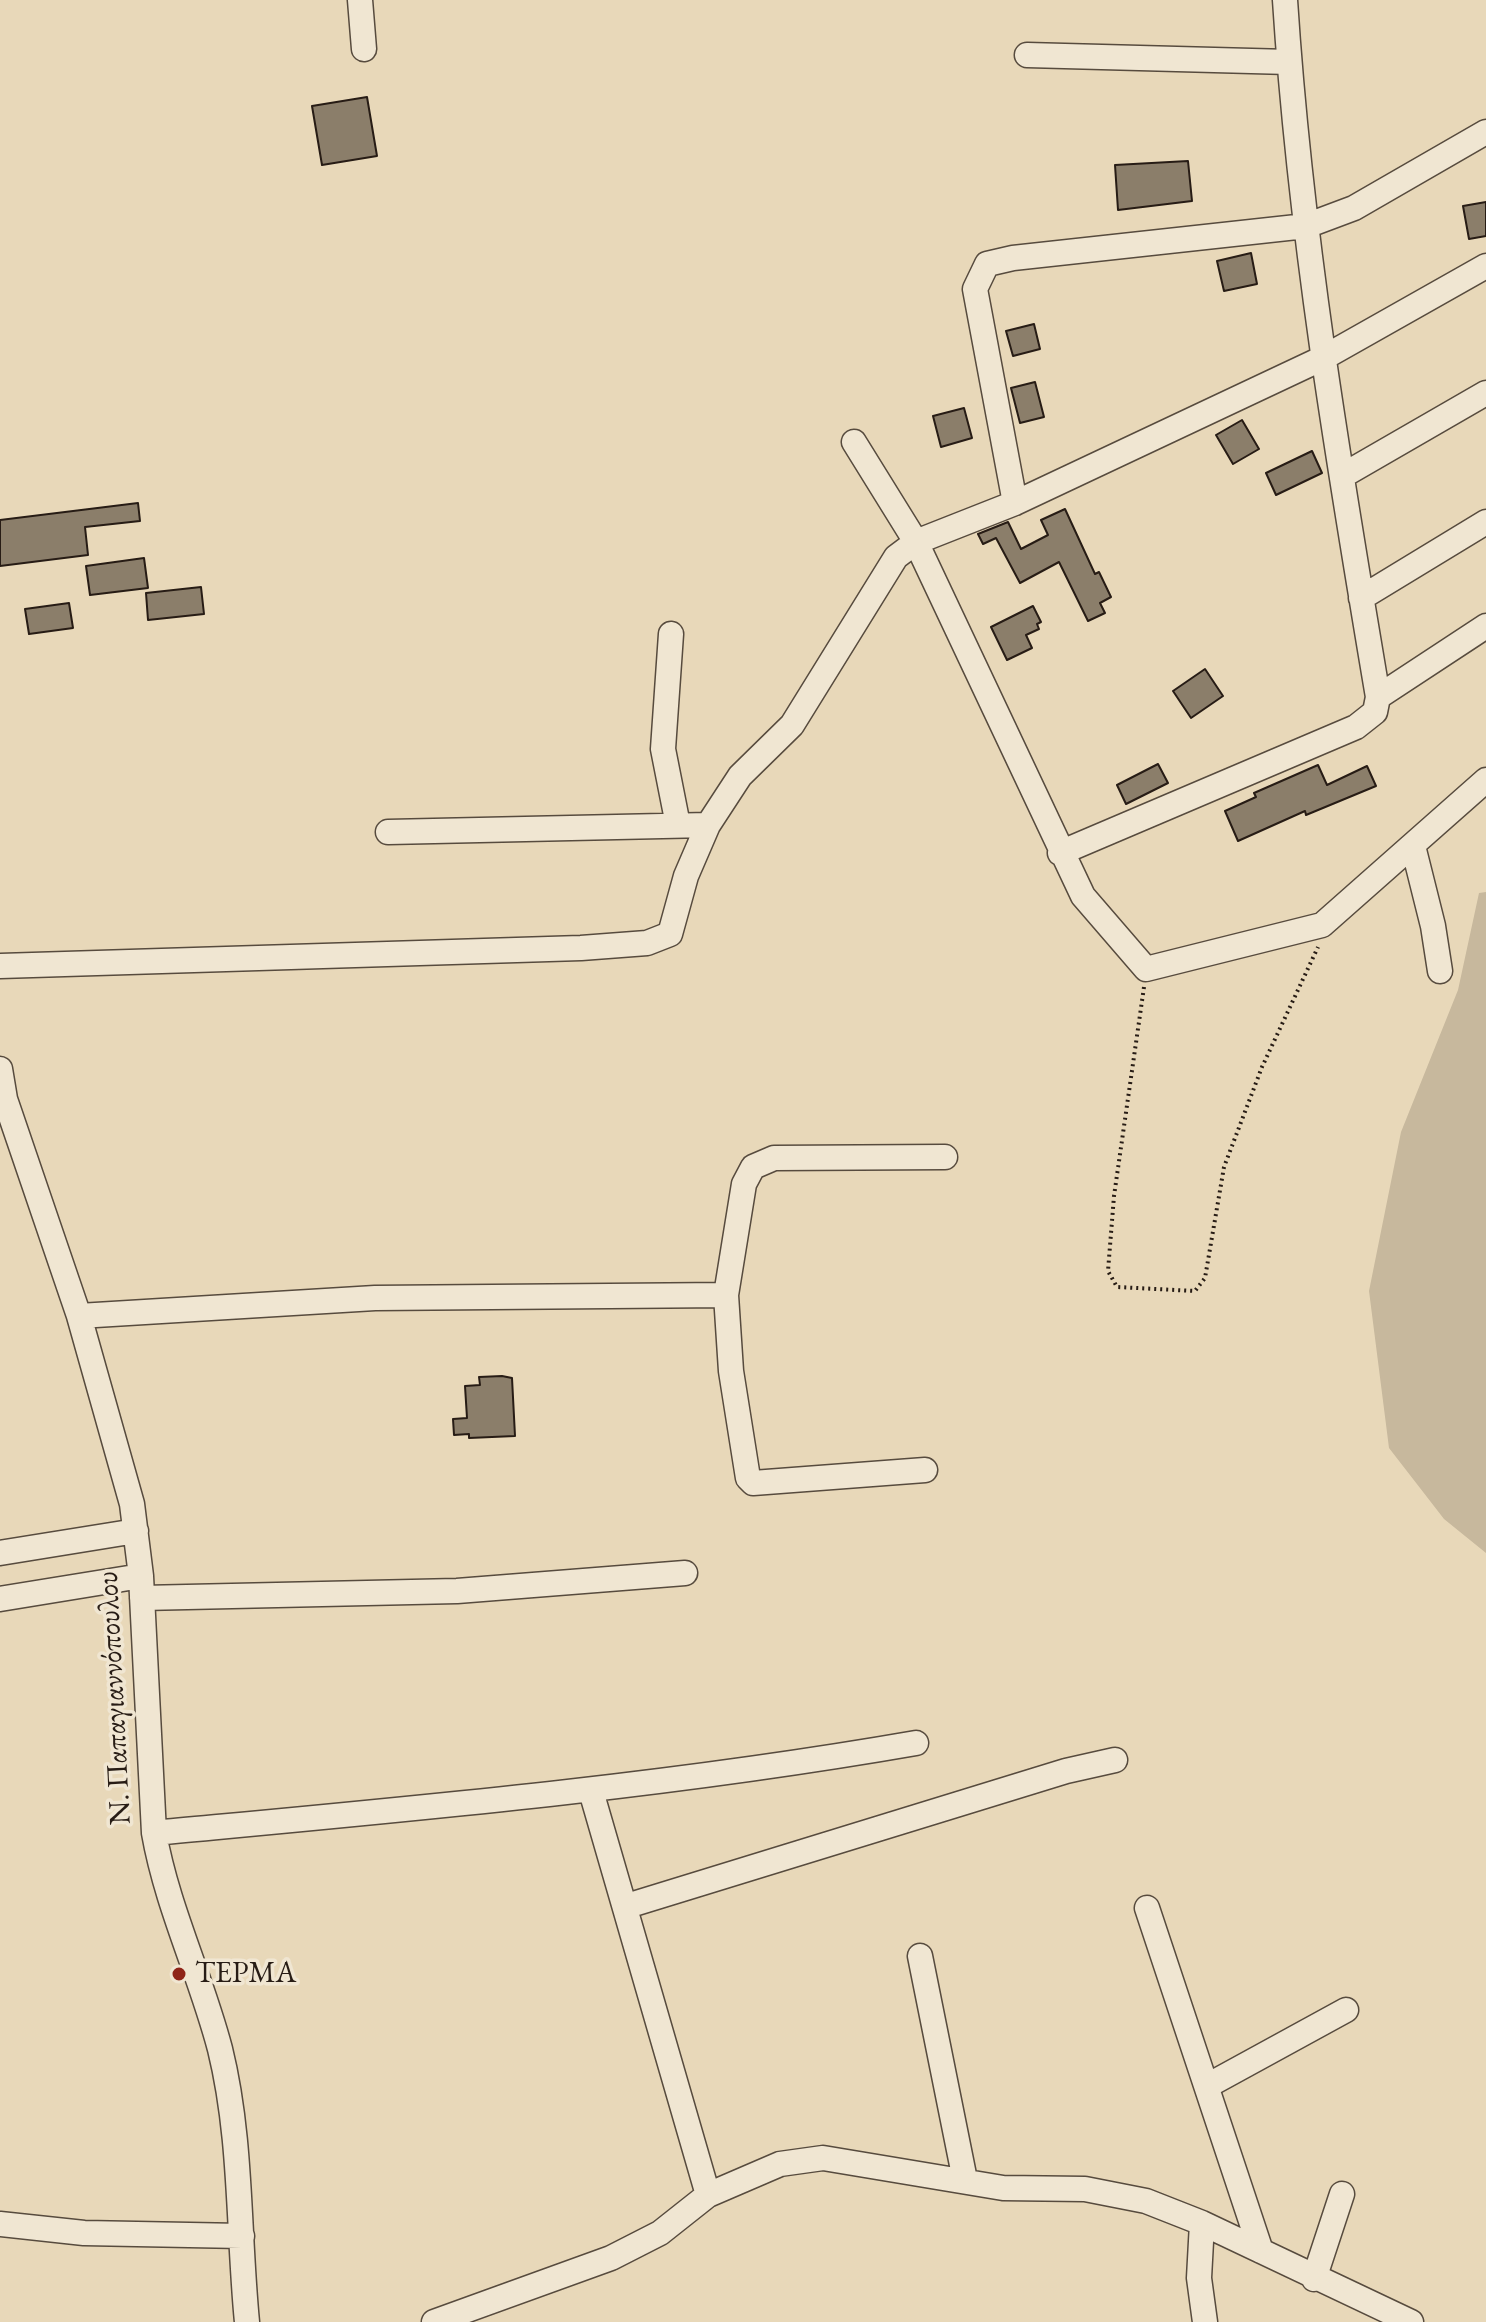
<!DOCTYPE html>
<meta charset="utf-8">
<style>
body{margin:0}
canvas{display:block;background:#e8d8b9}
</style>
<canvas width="1486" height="2322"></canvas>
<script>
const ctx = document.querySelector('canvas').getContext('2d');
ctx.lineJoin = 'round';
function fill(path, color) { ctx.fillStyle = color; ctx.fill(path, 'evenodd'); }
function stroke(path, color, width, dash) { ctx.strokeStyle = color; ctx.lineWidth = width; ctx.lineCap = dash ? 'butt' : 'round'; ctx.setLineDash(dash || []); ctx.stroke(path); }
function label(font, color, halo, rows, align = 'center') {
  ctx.font = font + ' "EB Garamond",serif'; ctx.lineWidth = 7; ctx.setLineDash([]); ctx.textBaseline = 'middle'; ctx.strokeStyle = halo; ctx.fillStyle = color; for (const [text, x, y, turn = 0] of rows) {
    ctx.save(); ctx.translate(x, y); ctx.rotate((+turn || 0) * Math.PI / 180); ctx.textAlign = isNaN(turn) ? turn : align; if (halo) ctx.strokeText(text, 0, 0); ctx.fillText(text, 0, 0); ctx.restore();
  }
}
const green = new Path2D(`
 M1486,892V1553L1444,1519L1389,1448L1369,1291L1401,1132L1458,990L1479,893Z`);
const building = new Path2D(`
 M367,97L377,156L322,165L312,106Z
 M1188,161L1192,201L1118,210L1115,165Z
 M1486,202V236L1469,239L1463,206Z
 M1251,253L1257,284L1224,291L1217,261Z
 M1034,324L1040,349L1013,356L1006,331Z
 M1035,382L1044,417L1020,423L1011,388Z
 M964,408L972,438L941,447L933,416Z
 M1242,420L1259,449L1233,464L1216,435Z
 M1312,451L1322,473L1276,495L1266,473Z
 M138,503L140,521L85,527L88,555L0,566V520Z
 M1065,509L1095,574L1099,572L1111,597L1100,603L1105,613L1088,621L1059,562L1020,583L996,538L983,544L978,534L1008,522L1021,549L1048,535L1041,520Z
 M144,558L148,588L90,595L86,566Z
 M201,587L204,614L148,620L146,593Z
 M69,603L73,628L29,634L25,609Z
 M1033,606L1041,622L1037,624L1039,629L1026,635L1032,648L1007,660L991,627Z
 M1205,669L1223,696L1191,718L1173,691Z
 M1158,764L1168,783L1126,804L1117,785Z
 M1318,765L1327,785L1367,766L1376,786L1306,815L1305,811L1238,841L1225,811L1256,797L1254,793Z
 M502,1376L512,1378L515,1436L469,1438V1434L454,1435L453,1419L467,1418L465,1386L480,1385L479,1377Z`);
const path = new Path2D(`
 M1144,987L1114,1196L1108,1271L1117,1287L1195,1291L1205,1278L1224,1167L1262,1067L1318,947`);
const minor = new Path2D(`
 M360,0L364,49
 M1027,55L1289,62
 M854,442L916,542L1083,896L1146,969L1322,925L1486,780
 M1342,476L1486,393
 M1015,503L975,289L987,264L1013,258L1306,226L1354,208L1486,132
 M1361,598L1486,522
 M671,634L663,749L678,825
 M1378,697L1486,626
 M388,832L708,825
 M1413,846L1433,926L1440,971
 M1060,853L1356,727L1375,712L1378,697C1339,466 1300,234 1285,0
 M0,966L581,948L647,943L670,934L686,876L708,825L740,776L792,725L896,557L916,542L1015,503L1323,358L1486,266
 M0,1069L5,1099L79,1316L132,1504L141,1576L154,1833C167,1907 201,1976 220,2049C242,2138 238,2231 247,2322
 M79,1316L375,1298L726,1295
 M925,1470L753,1483L748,1478L731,1371L726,1295L744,1184L753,1167L774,1158L945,1157
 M0,1553L136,1531
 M142,1598L457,1591L685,1573
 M0,1599L141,1576
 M591,1791L708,2195
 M154,1833C409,1809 663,1787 916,1743
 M627,1906L1066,1771L1115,1760
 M1147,1908L1261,2251
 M920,1956L965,2180
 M1207,2086L1346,2010
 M1202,2223L1199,2278L1205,2322
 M0,2224L84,2233L242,2236
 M1314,2279L1342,2194
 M434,2322L611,2258L660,2233L708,2195L780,2164L823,2158L1003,2188L1085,2189L1146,2201L1202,2223L1411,2322`);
const markers = [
 [179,1974,8,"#8f2418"]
];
const streetNames = [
 ["Ν. Παπαγιαννόπουλου",115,1698,-93]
];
const poiNames = [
 ["ΤΕΡΜΑ",195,1974]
];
fill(green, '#c7b89d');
fill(building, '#8b7e6a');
stroke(building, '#271c15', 2);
stroke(minor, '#574b3e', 27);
stroke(path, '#271c15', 4, [2, 4]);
stroke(minor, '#f0e6d2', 24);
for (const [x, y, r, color] of markers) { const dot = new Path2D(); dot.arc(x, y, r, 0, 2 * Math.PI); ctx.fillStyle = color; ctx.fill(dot); stroke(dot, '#f0e6d2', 3); }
label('30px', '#271c15', '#f0e6d2', streetNames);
label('30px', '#271c15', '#f0e6d2', poiNames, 'left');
</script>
